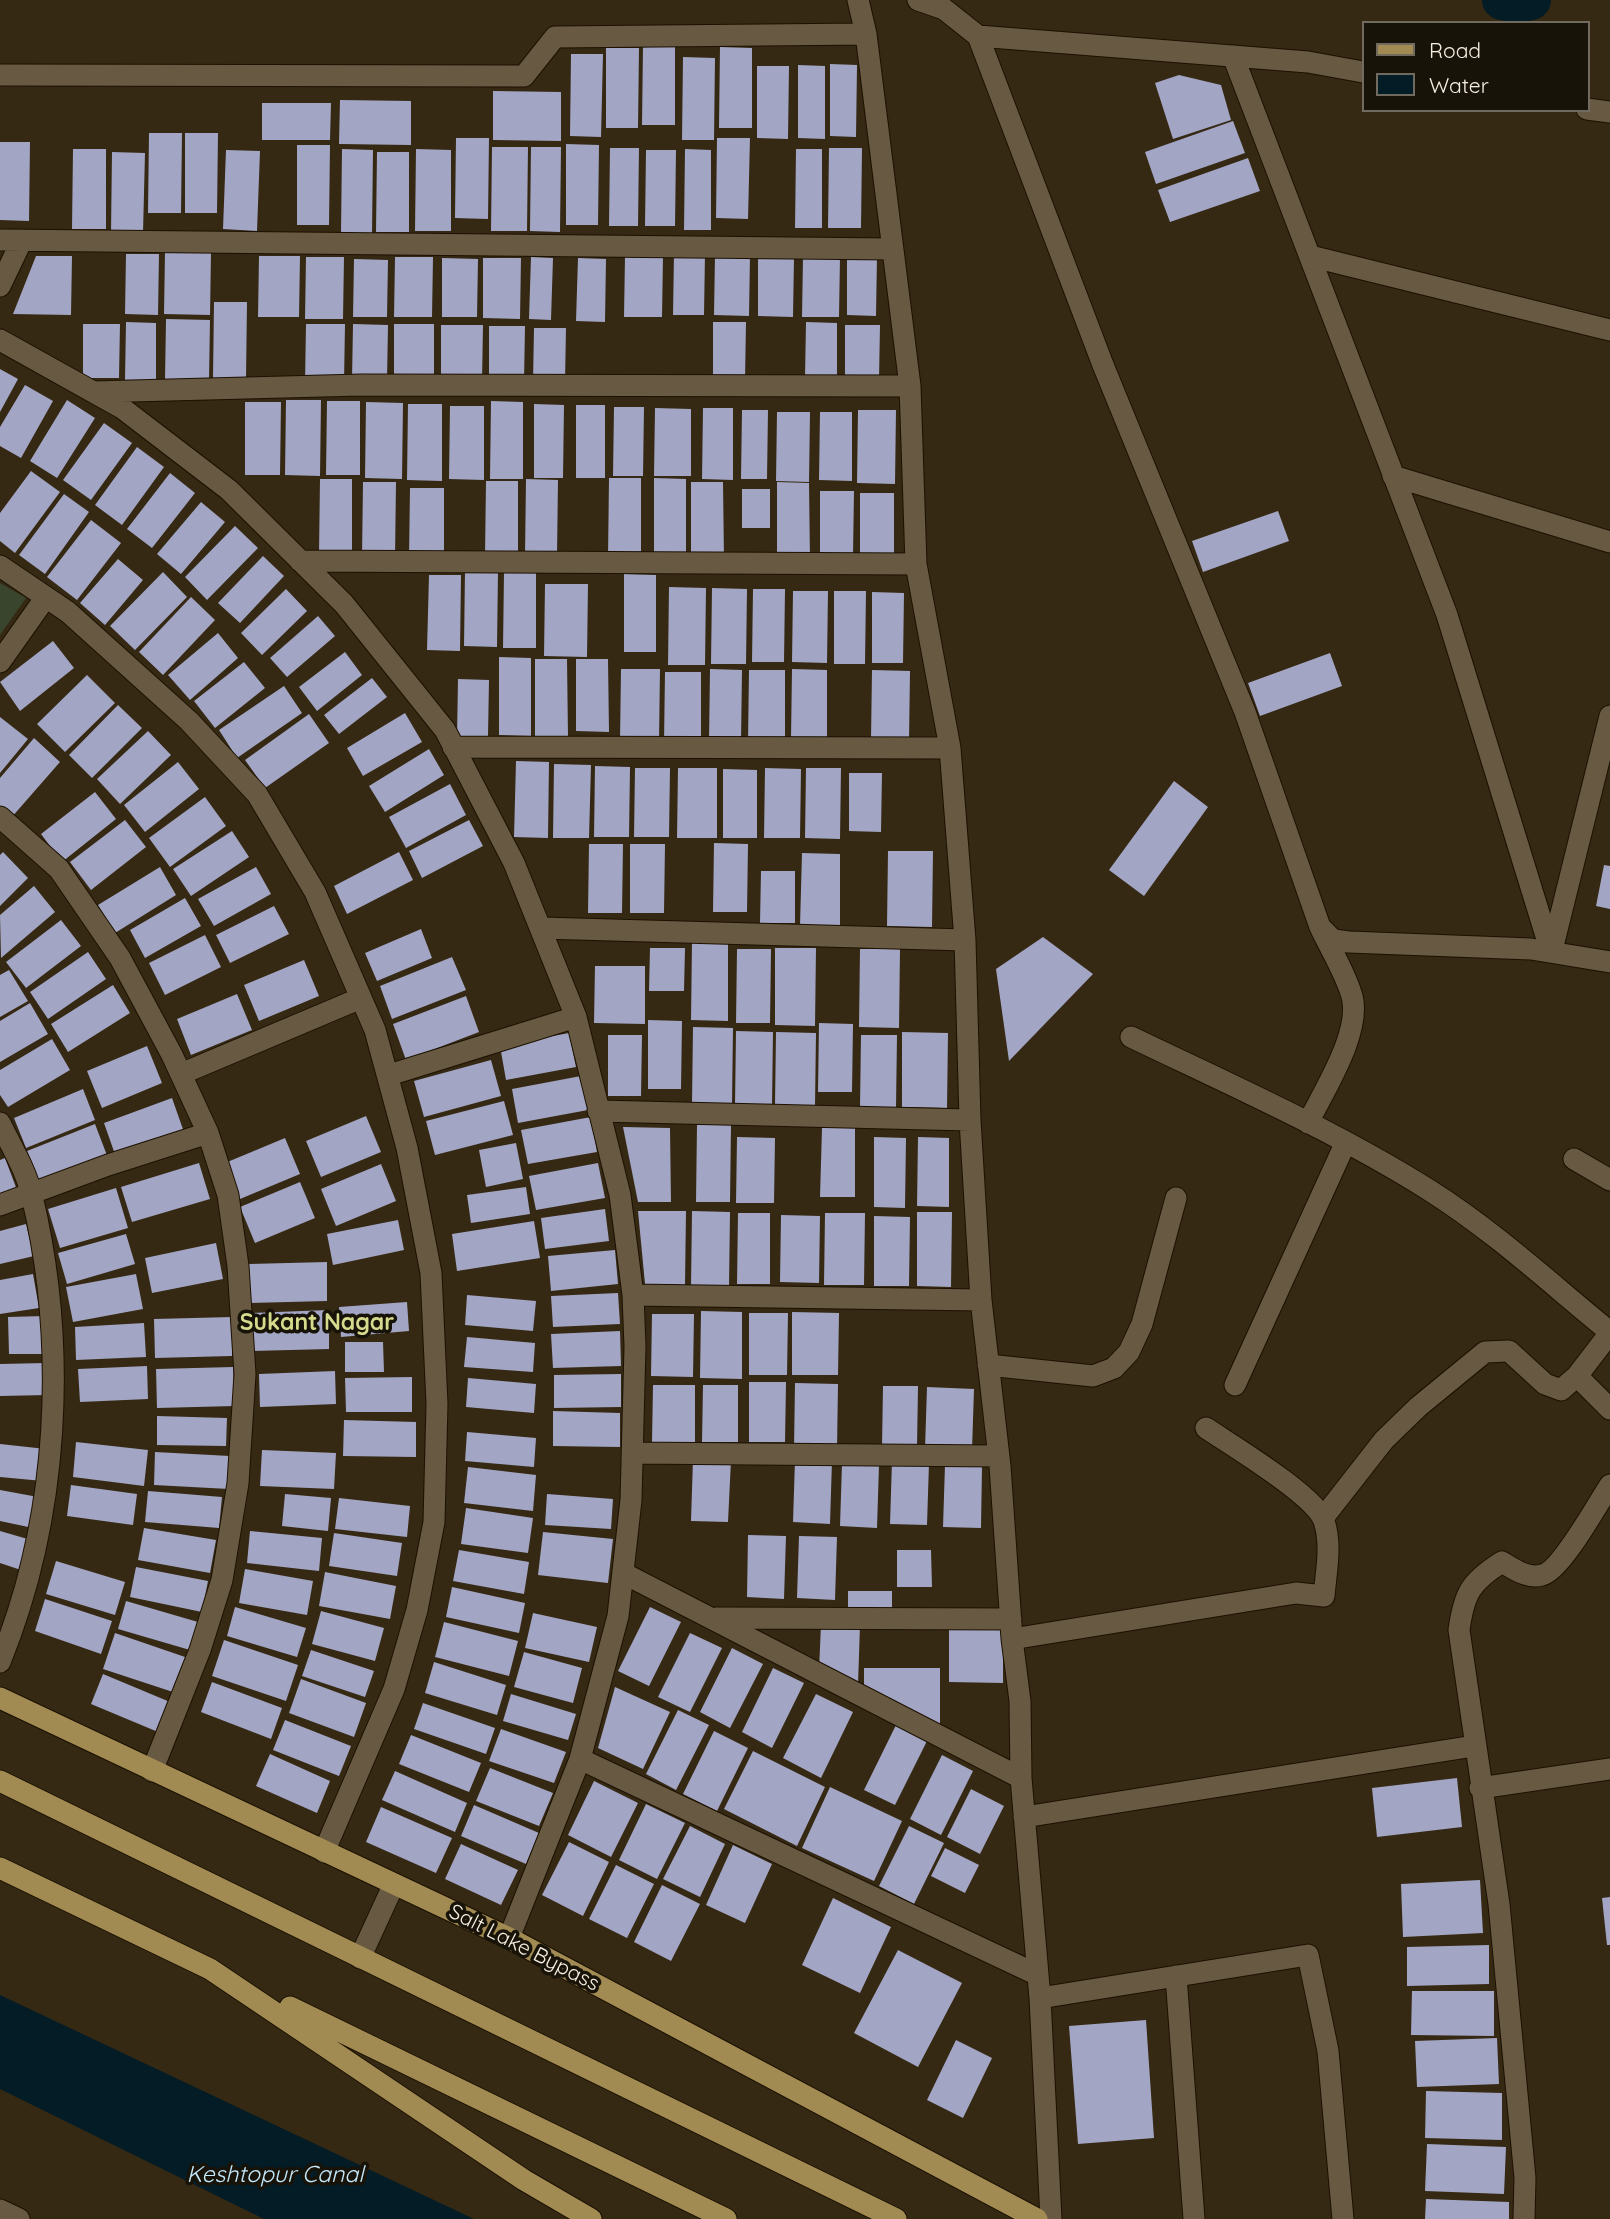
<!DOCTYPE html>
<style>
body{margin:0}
#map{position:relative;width:1610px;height:2219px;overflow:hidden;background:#352913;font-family:Quicksand,sans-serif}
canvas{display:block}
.legend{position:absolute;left:1362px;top:21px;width:228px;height:91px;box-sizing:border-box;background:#181309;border:2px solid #716b5f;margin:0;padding:9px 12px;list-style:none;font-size:21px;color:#f6eee0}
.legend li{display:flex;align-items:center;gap:14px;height:35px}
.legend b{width:35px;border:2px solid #716b5f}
</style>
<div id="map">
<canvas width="1610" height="2219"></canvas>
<ul class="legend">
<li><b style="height:9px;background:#a28b52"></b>Road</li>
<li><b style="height:19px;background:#031c26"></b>Water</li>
</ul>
</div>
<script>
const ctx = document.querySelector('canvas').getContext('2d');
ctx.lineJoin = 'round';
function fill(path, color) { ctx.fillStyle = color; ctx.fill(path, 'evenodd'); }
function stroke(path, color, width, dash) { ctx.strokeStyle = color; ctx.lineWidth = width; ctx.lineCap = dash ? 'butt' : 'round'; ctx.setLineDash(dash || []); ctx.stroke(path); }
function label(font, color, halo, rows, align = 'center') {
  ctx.font = font + ' Quicksand,sans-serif'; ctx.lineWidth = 7; ctx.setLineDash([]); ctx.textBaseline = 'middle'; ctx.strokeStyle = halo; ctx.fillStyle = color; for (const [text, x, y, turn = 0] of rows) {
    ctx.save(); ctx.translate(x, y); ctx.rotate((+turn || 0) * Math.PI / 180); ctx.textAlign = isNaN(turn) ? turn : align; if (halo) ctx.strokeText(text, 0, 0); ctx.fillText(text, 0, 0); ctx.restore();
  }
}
const green = new Path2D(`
 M0,583L26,598L0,635Z`);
const water = new Path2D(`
 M0,1995L474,2219H264L0,2089Z`);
const canal = new Path2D(`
 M1502,0L1520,3L1531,0`);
const building = new Path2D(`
 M643,45H675V125H642Z
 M720,47L752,48V128H719Z
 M606,48H639L638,128H606Z
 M571,54H603L601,137L570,136Z
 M683,57L715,58L714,140H682Z
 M830,64L857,65L856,137L830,136Z
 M798,65L825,66V139L798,138Z
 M757,66H789L788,139L757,138Z
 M1179,75L1221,85L1231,120L1173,139L1155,83Z
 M493,91L561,92V141L493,140Z
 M340,100L411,101V145L339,144Z
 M262,103H331L330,140H262Z
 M1233,121L1245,153L1156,184L1145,152Z
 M149,133H182L181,213H148Z
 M185,133H218L217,213H185Z
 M456,138H489L488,219L455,218Z
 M717,138H750L748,219L716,218Z
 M0,142H30L29,221L0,220Z
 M566,144L599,145L598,225H566Z
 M297,145H330L329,225H297Z
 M492,147H528L527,231H491Z
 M531,147H561L560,232L530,231Z
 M610,148H639L638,226H609Z
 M829,148H862L861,228H828Z
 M73,149H106V229H72Z
 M342,149L373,150L372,233H341Z
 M416,149L451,150V231H415Z
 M685,149L711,150V230H684Z
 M796,149H822V228H795Z
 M226,150L260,151L257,231L223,229Z
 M646,150H676L675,226H645Z
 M112,152L145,153L143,233H111Z
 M377,152H409V232H376Z
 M1248,158L1260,191L1170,222L1158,190Z
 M165,253H211L210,315L164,314Z
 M674,253H705L704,315H673Z
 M126,254H159L158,315L125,314Z
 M715,255H750L749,316L714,315Z
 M36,256H72L71,315L13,314Z
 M259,256H300L299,317H258Z
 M625,256H663L662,317H624Z
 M847,256H877L876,316L847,315Z
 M306,257H344L343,319H305Z
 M395,257H433L432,317H394Z
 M531,257L553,258L551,320L529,319Z
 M758,257H794L793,317L758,316Z
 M803,257H840L839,317H802Z
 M442,258L478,259L477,317H442Z
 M483,258H521L520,319L483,318Z
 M578,258L606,259L605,322L576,321Z
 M354,259L388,260L387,317H353Z
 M214,302H247L246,378H213Z
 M166,319L210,320L209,380H165Z
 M126,322L156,323V380H125Z
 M713,322H746L745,380H713Z
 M806,322L837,323V379L805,378Z
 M83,324H120L119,378H83Z
 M306,324H345L344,383H305Z
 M353,324L388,325L387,381L352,380Z
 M394,324H434V380H394Z
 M441,325H483L482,382L441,381Z
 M845,325H880L879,380L845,379Z
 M489,326H525L524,382H489Z
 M534,328H566L565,382H533Z
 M0,369L18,379L0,412Z
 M25,385L53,401L21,458L0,446V427Z
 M67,400L95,418L57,478L30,461Z
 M286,400H321L320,476L285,475Z
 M327,401H360V475H326Z
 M491,401L523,402V479H490Z
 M245,402H281L280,475H245Z
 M366,402L403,403L402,479L365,478Z
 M408,404H442V481L407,480Z
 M534,404L564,405L563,478H534Z
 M576,405H605V478H576Z
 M450,406H484V480L449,479Z
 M614,407H644L643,476H613Z
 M655,408L691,409V476H654Z
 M703,408H733V480L702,479Z
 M742,410H768L767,479H741Z
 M858,410H896L895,484L857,483Z
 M777,412H810L809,482L776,481Z
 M820,412H852V481L819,480Z
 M104,423L132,443L91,500L63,480Z
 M137,447L164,467L122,525L95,505Z
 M31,471L60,492L15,553L0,541V513Z
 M170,473L195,493L152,548L127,529Z
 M609,478H641V558H608Z
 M654,478L686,479V557H654Z
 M320,479H352V555L319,554Z
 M526,479L558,480L557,555H525Z
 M486,481H518V557H485Z
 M363,482H396L395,558L362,557Z
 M691,482H723L724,560H691Z
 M777,482L809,483L810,561H777Z
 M410,488H444V558H409Z
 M742,489H770V528H742Z
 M820,491H854L853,555H820Z
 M860,493H894V559H860Z
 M64,494L89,512L45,574L19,555Z
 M201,502L225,522L181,574L157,554Z
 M1278,511L1289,541L1203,572L1192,541Z
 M91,520L121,543L77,600L47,577Z
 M235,526L258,548L207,600L185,577Z
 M263,556L284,576L240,623L218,603Z
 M118,559L143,580L105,625L80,603Z
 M465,571H498L497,647L464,646Z
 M163,572L187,597L135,650L110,626Z
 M504,572L536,573V648H503Z
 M624,574L656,575V652H624Z
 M429,575H461L460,651L427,650Z
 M545,584H588L587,657L544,656Z
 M669,587L706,588L705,665H668Z
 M712,588L747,589L746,664H711Z
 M286,589L307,611L262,655L241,633Z
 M753,589H785L784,662H752Z
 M793,591H828L827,663L792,662Z
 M834,591H866L865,664H834Z
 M872,592L904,593L903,663H872Z
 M191,597L215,620L163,675L139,652Z
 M318,616L335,636L287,677L270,658Z
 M218,633L238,658L190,700L168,675Z
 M53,641L74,668L20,711L0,682Z
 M345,652L362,675L317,711L299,687Z
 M1330,653L1342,686L1260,716L1248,683Z
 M499,657L531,658V736L499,735Z
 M535,659H567L568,737H535Z
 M576,659H608L609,732L576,731Z
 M244,662L265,688L215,728L194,701Z
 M621,669H660L659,742L620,741Z
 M710,669L742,670L741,742H709Z
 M792,669L827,670V739H791Z
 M749,670H785V742H748Z
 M872,670L910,671L909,741L871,740Z
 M665,672H701V744L664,743Z
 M87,675L115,703L65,752L37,724Z
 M372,678L387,697L339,734L324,715Z
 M458,679L489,680L488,736H457Z
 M284,686L302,713L237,758L219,730Z
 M118,705L142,728L92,778L69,755Z
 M405,713L422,742L363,776L347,748Z
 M309,714L329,743L265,788L245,760Z
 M0,717L28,739L0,773Z
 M148,731L171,755L120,804L97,779Z
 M34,738L60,762L11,818L0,809V778Z
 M429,749L444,775L385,812L369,786Z
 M516,761L549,762L548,838L514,837Z
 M178,762L199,789L145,832L124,805Z
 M554,764L591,765L589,838H553Z
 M595,766L630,767L629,837H594Z
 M635,768H670L669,837H634Z
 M678,768H717V838H677Z
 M765,768L801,769L800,838H764Z
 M806,768H841L840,839L805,838Z
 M723,769L757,770V838H723Z
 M849,773H882L881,832L849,831Z
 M1174,781L1208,807L1144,896L1109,870Z
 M450,784L466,815L406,848L389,817Z
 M95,792L116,819L62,862L41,834Z
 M205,797L226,826L170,867L149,838Z
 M125,820L146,847L91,890L70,862Z
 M469,820L483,846L422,878L409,851Z
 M232,831L249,857L191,896L173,869Z
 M714,843L748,844L747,912H713Z
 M589,844H623L622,913H588Z
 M630,844H665L664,913H630Z
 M888,851H933L932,927L887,926Z
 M3,852L28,878L0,906V855Z
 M399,852L413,880L347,914L334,886Z
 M802,853L840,854V927L800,926Z
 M1604,865L1610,866V909L1596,906Z
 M160,867L176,895L115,933L98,905Z
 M256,867L271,894L214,926L198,899Z
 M761,871H795V923H760Z
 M34,886L55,912L1,958L0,915Z
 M185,898L201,926L145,958L130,930Z
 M274,906L289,934L230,963L216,935Z
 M61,920L81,946L26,988L6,962Z
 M421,929L432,958L377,981L365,953Z
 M205,935L221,967L165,995L149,963Z
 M1043,937L1093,974L1009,1061L996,969Z
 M692,941H728V1021L691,1020Z
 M650,948H685L684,991H649Z
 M775,948H816L815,1026L775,1025Z
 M737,949H771L770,1023H736Z
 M860,949H900L899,1028L859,1027Z
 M88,952L106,979L48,1019L30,992Z
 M452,957L466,990L392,1019L380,986Z
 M304,960L319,996L259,1021L244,985Z
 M595,966H645V1024L594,1023Z
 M9,970L28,1001L0,1017V975Z
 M113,985L130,1013L68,1052L51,1024Z
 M237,994L252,1030L191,1055L177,1019Z
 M466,996L479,1032L406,1060L393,1024Z
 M30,1003L48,1034L0,1062V1021Z
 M648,1020L682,1021L681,1089H648Z
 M819,1023L853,1024L852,1092H818Z
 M693,1027L733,1028L732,1104L692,1103Z
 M736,1031L773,1032L772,1106H735Z
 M776,1032L816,1033L815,1105H775Z
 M902,1032L948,1033L947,1108L902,1107Z
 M569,1033L576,1067L506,1080L500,1046Z
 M608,1035H642L641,1096H608Z
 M861,1035H897L896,1107H860Z
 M52,1039L70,1070L8,1107L0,1095V1070Z
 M147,1046L162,1083L102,1108L87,1071Z
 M491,1060L501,1096L424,1117L414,1081Z
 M581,1076L588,1110L518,1123L512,1089Z
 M83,1089L95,1120L26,1148L14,1118Z
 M172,1098L185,1135L117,1160L104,1123Z
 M504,1101L513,1135L435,1155L426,1121Z
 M366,1116L381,1152L321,1177L306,1141Z
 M591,1117L597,1152L528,1164L521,1130Z
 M95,1124L108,1158L40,1185L27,1151Z
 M697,1125H731L730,1202H696Z
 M623,1127L670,1128L671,1202H638Z
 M822,1128H855V1197H820Z
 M737,1137L775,1138L774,1203H736Z
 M874,1137L906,1138L905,1208L874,1207Z
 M918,1137L949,1138V1207L917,1206Z
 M285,1138L300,1174L240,1199L225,1163Z
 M516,1143L523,1179L486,1187L479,1150Z
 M5,1158L17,1190L0,1196V1160Z
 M199,1163L210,1199L132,1222L121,1187Z
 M598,1163L605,1198L536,1210L529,1176Z
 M381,1164L396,1201L336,1226L321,1189Z
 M300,1182L315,1218L255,1243L240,1207Z
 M526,1187L530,1214L471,1223L467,1195Z
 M116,1188L128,1228L60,1248L48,1209Z
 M605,1209L609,1241L545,1249L541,1218Z
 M638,1211H686L685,1285L645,1284Z
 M692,1211L730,1212L729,1287L691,1286Z
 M917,1212H952L951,1287L917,1286Z
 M738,1213H770V1284H737Z
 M825,1213H865L864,1285H824Z
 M781,1215L820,1216L819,1283L780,1282Z
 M874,1216L910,1217L909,1286H874Z
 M398,1220L404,1250L333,1265L327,1234Z
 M534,1221L540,1258L457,1271L452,1234Z
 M26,1224L34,1256L0,1264V1231Z
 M126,1234L135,1264L67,1284L58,1253Z
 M216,1243L223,1279L152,1293L145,1258Z
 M615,1250L618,1284L551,1291L548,1256Z
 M327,1262V1301L250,1303L249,1264Z
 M33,1274L39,1308L0,1314V1280Z
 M136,1274L143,1309L73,1322L66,1287Z
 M618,1293L620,1324L553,1327L551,1296Z
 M467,1295L536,1301L533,1331L465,1325Z
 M407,1302L409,1331L341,1337L339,1307Z
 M329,1310V1349L252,1351L251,1313Z
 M701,1311L742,1312V1379L700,1378Z
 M792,1312L839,1313L838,1375H792Z
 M749,1313H788L787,1375H749Z
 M652,1314H694L693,1377L651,1376Z
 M45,1316L46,1354H9L8,1317Z
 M232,1317V1356L155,1358L154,1319Z
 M144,1323L146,1357L76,1360L75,1327Z
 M620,1331L621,1366L553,1368L551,1334Z
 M467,1337L535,1343L533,1372L464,1367Z
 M345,1342H383L384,1372H345Z
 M46,1363L47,1395L0,1396V1364Z
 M147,1366L148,1399L80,1402L78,1369Z
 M233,1367L235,1406L157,1408L156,1369Z
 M335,1371L336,1404L260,1407L259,1374Z
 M621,1374V1407L554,1408V1375Z
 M412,1377V1412H346L345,1378Z
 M468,1378L536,1384L534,1413L466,1407Z
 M749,1382H786L785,1442H749Z
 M795,1383L838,1384L837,1449H794Z
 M653,1385H695V1442H652Z
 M703,1385H738V1442H702Z
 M883,1386H918L917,1448L882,1447Z
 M927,1387L974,1389L972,1450L925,1449Z
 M553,1411L620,1413V1447L553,1446Z
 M157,1416L227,1418L226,1446L157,1445Z
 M344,1420L416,1422V1457L343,1456Z
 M467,1432L536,1438L534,1467L465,1461Z
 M76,1442L148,1450L144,1486L73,1477Z
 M0,1444L46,1449L43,1481L0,1477Z
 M262,1450L336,1453L334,1489L260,1486Z
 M155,1452L230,1456L229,1489L154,1485Z
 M693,1459L731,1460L728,1522L691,1521Z
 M795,1460L832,1461L830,1524L793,1522Z
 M892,1461L929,1463L927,1525L890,1524Z
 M842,1464L879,1465L877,1528L840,1526Z
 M945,1465L982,1466L981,1528L943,1527Z
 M468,1467L536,1475L533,1511L464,1503Z
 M71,1485L137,1494L133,1525L67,1516Z
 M0,1490L38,1497L33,1528L0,1521Z
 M148,1491L222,1497L219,1528L145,1522Z
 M285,1494L331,1498L328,1531L282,1526Z
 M547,1494L613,1499L611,1529L545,1525Z
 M339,1498L410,1506L407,1537L335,1529Z
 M466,1508L533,1518L528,1553L461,1544Z
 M144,1528L216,1540L210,1573L138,1560Z
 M0,1531L31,1540L21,1570L0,1563Z
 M250,1531L322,1538L319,1571L247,1563Z
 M543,1532L613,1539L608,1583L538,1575Z
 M334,1533L402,1543L397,1576L329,1566Z
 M748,1535L786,1536L784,1599L747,1597Z
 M799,1536L837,1537L835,1600L797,1598Z
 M459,1550L529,1562L524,1594L453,1581Z
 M897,1550H931L932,1587H897Z
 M56,1561L125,1582L115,1615L46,1594Z
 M136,1567L208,1581L202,1612L130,1597Z
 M245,1569L313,1581L307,1615L239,1603Z
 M325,1572L396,1586L390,1619L319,1606Z
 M452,1587L525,1603L519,1633L446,1617Z
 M848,1591H892V1613H848Z
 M45,1599L112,1621L101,1654L35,1631Z
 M126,1601L198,1622L190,1650L118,1629Z
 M235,1607L306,1628L297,1657L227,1636Z
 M650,1607L681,1622L649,1686L618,1671Z
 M321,1611L384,1628L375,1661L312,1644Z
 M533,1613L597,1627L589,1662L525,1648Z
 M444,1622L518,1641L509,1676L435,1657Z
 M821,1624L860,1625L858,1685L819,1671Z
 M949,1624H1003V1683L949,1682Z
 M115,1633L188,1658L176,1693L103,1669Z
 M690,1633L722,1648L690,1712L658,1697Z
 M224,1640L298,1665L286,1701L212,1676Z
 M732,1648L763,1664L730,1728L700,1712Z
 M311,1650L374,1671L365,1697L302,1676Z
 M524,1652L582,1668L573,1703L514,1687Z
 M434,1662L506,1685L497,1715L425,1693Z
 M773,1668L804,1683L772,1748L742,1732Z
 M864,1668H940V1730L864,1693Z
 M103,1674L170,1702L158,1732L91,1704Z
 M301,1679L366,1703L354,1737L289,1713Z
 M212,1682L282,1708L271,1739L201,1712Z
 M615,1687L670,1712L643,1769L598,1748Z
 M511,1694L576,1714L568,1740L503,1721Z
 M816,1694L853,1712L821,1778L783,1758Z
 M423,1703L495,1728L486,1754L414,1729Z
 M678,1710L709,1725L676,1790L646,1774Z
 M285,1720L351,1746L339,1776L273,1750Z
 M896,1725L927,1741L895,1805L864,1790Z
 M501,1729L566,1752L554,1783L489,1761Z
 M714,1731L748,1748L717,1811L683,1794Z
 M411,1735L481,1763L469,1792L399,1764Z
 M753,1751L825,1787L797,1846L724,1809Z
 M270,1754L330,1781L317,1813L256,1786Z
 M942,1755L973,1771L941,1835L910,1819Z
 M490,1768L553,1793L539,1826L476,1801Z
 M395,1771L467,1803L455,1832L382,1800Z
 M1457,1778L1462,1827L1377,1837L1372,1788Z
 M594,1781L638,1803L611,1857L568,1835Z
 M830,1787L902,1821L874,1881L802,1848Z
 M971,1789L1004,1806L980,1854L947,1837Z
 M646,1804L685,1823L657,1879L619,1860Z
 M474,1805L539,1833L526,1864L461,1836Z
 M381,1807L452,1838L436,1873L366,1842Z
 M690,1826L725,1844L700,1897L663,1879Z
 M909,1826L944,1843L914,1904L879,1886Z
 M569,1842L609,1862L583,1916L542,1895Z
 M461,1844L518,1870L501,1905L445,1879Z
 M733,1845L772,1864L745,1923L706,1905Z
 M945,1848L979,1865L965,1893L931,1876Z
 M616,1865L654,1884L627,1938L589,1919Z
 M1480,1880L1483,1933L1403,1937L1401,1884Z
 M662,1885L700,1904L671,1961L634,1942Z
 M1610,1897V1945H1607L1602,1898Z
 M833,1898L891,1927L860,1993L802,1965Z
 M1489,1945V1984L1407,1986V1947Z
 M898,1950L962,1983L918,2067L854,2033Z
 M1412,1991H1494V2036L1411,2035Z
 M1146,2020L1154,2138L1078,2144L1069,2026Z
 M1497,2038L1499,2084L1417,2087L1415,2041Z
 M956,2040L992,2058L963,2118L927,2100Z
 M1426,2091L1502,2093V2140L1425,2138Z
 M1427,2144L1506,2147L1504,2194L1425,2191Z
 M1426,2199L1509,2202V2219H1425Z`);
const minor = new Path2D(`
 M858,0L866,34L910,386L916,564L950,748L965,940L970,1120L981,1300L1000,1466L1012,1639L1020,1701L1021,1778L1040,1998L1051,2219
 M918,0L944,9L978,36L1308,62L1363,72
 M978,36L1103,365L1245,712L1320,927L1333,940L1349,942L1531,949L1610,962
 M1233,56L1447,615L1551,952
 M0,75L524,76L555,37L866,34
 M1587,109L1610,112
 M0,240L891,249
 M1310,256L1610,330
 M0,286L22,240
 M0,340L122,408L229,490L344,604L445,730L514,863L576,1017L620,1195L633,1295L635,1346L631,1500L618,1616L580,1759L509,1938
 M93,392L361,385L910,386
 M1393,476L1610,542
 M300,561L916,564
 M0,566L68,612L189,721L257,794L315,892L375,1030L407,1148L431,1273L437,1404L434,1522L417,1610L394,1689L324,1852
 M0,662L46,597
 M453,747L950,748
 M0,817L59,869L120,958L172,1055L208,1133L228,1195L238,1266L245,1374L238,1483L222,1580L200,1650L152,1771
 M541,928L965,940
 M1552,950L1610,716
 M1131,1037C1231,1085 1335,1131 1429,1190C1494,1231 1551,1284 1610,1332
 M181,1074L361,998
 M389,1075L576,1017
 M598,1111L970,1120
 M0,1123C11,1146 26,1170 32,1196C68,1348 59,1517 0,1662
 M1308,1123C1324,1090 1364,1029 1351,993C1344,971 1331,950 1321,929
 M1574,1159L1610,1180
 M0,1205L108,1165L208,1133
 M633,1295L981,1300
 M988,1365L1093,1376L1114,1368L1129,1352L1142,1324L1176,1198
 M1577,1376L1610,1409
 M1235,1385L1345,1144
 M633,1453L998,1456
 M1323,1518L1384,1440L1418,1407L1485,1352L1509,1351L1545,1384L1561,1390L1577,1376L1610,1333
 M623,1573L1021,1778
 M716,1618L1011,1619
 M1012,1639L1296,1593L1324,1596C1326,1572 1332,1545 1324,1521C1316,1496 1231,1445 1206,1428
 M580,1759L1038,1975
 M1480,1788L1610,1769
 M1024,1817L1474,1746
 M360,1958L394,1884
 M1176,1976L1194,2219
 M1040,1998L1308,1955L1328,2051L1343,2219
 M0,2210L19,2219
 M1524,2219L1525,2178L1499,1904L1459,1630C1464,1594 1470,1582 1502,1562C1514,1569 1527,1579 1542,1575C1561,1571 1598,1503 1610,1485`);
const major = new Path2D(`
 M0,1698L509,1938L1037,2219
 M0,1781L896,2219
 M0,1868L210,1969L524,2180L591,2219
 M290,2007L726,2219`);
const streetNames = [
 ["Salt Lake Bypass",524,1948,27]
];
const neighbourhoodNames = [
 ["Sukant Nagar",317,1323]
];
const waterNames = [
 ["Keshtopur Canal",275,2175]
];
fill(green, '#39452c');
fill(water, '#031c26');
stroke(canal, '#031c26', 40);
fill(building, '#a3a5c5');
stroke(minor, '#1c1100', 23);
stroke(major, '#1c1100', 23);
stroke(minor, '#675942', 21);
stroke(major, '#a28b52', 21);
label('21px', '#f6eee0', '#181309', streetNames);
label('bold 23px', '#d5da8c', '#181309', neighbourhoodNames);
label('italic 23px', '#c4e9fb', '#181309', waterNames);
</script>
